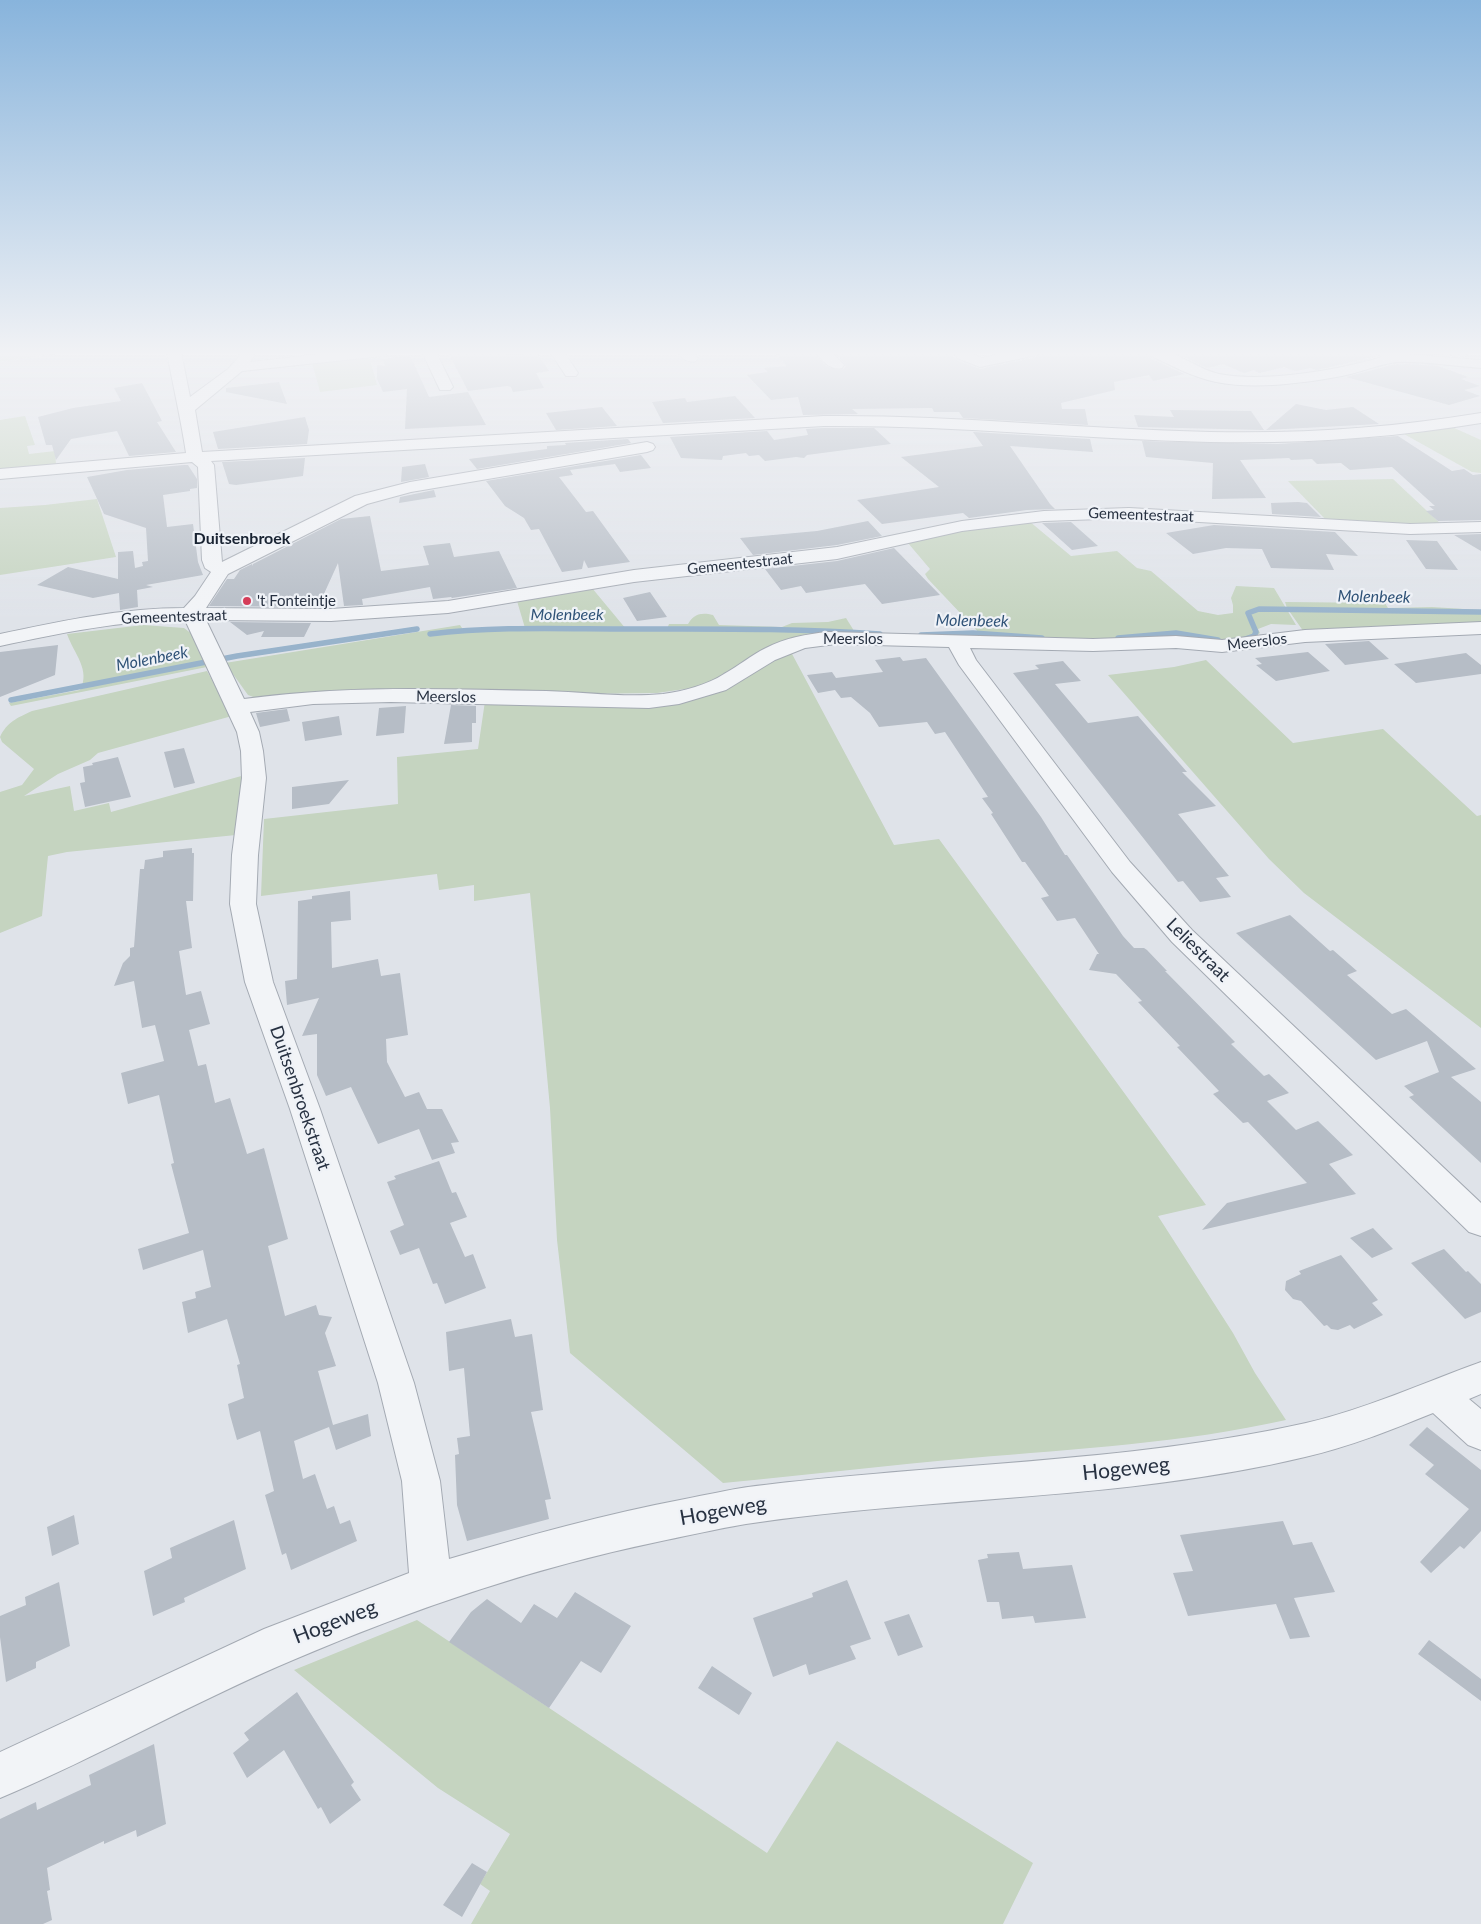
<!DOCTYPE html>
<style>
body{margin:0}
canvas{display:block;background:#dfe3e9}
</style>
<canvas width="1481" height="1924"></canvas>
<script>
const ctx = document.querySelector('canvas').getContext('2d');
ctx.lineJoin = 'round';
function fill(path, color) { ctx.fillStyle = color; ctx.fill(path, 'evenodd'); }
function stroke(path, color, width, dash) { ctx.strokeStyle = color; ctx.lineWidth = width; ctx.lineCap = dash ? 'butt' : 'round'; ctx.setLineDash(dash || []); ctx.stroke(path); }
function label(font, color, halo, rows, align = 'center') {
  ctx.font = font + ' Lato,sans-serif'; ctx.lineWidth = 4.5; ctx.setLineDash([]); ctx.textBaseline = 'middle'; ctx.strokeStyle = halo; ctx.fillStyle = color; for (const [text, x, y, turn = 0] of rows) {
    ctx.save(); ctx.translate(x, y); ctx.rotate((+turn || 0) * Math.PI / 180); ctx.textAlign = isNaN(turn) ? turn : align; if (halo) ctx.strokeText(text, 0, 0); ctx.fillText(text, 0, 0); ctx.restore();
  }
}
const green = new Path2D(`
 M0,352H69L0,362Z
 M369,356L377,385L320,392L312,362Z
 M25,416L35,445L27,446L29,454L55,451L56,464L0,470V420Z
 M1452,427L1481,440V473L1472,472L1404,434Z
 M1393,479L1443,526L1328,522L1288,481Z
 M97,499L116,557L0,575V508L45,505Z
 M1029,521L1071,556L1117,551L1137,568L1151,571L1198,611L1218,615L1233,613V605L1231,598L1236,586L1274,588L1296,625L1271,624L1258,629L1260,633L1250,641L1083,640L981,635L928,579L925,574L930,569L908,543L993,525Z
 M592,588L626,629H667L669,624H688C694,614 701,612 713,615L719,625L782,627L792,623L828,622L846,618L856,634L792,640L755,654L732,672L706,686L657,693L256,698L248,695L225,663L460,625L464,631L525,628L517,601Z
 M1285,602L1385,603L1388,608L1432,607L1481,610V625L1306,635L1287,608Z
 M143,625L184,628L192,634L207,667L11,706L9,703L80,690C91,670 74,654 67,634Z
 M791,652L894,845L939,839L1206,1205L1158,1216L1233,1333L1255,1373L1286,1420C1183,1443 1077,1449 971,1458C889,1465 806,1475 723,1483L570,1353L557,1240L550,1108L530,893L474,901V885L439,890L437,874L261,896L264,819L398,804L397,757L478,749L485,701L638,704L759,669Z
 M1206,660L1293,743L1383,729L1477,816L1481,815V1028L1304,893L1269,859L1108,675L1174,667Z
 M207,671L232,716L98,753L90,760L58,774L24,796L70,786L74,811L109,803L111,812L245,775L236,835L67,852L48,856L42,916L0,933V792L22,785L34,769L2,742L0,737C7,722 17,718 32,711Z
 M417,1620L767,1853L837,1741L1033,1863L1003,1924H471L490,1891L480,1884L510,1834L438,1788L294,1670Z`);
const stream = new Path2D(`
 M430,634C497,626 563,629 630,629C714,629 797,628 880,634
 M921,635L973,633L1042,638
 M1118,638L1176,633L1218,640
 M1245,639L1254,636L1256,632L1248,613L1259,609L1481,612
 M11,700L237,656L417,629`);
const building = new Path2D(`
 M448,352H507L509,355L537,353L549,371L536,373L544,388L513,392L511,387L507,386L468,391Z
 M775,352H814L826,366L838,370L844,369L846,365L834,352H955L953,356L956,360L980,369L1037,357L1041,352H1145L1148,357L1184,374L1153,381L1149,375L1114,382L1115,390L1061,403L1062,409H1085L1088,425L963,418L959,412H934L932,408L852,409L858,414L803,415L798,397L771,400L747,375L768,372L764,368L787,366Z
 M1173,352H1373L1378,356L1317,370L1310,368L1295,371L1284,367L1259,373L1254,370L1244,373L1223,364L1207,368Z
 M1401,352H1467L1468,357Z
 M410,355L429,397L468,392L486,425L405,429L407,389L383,392L377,379V365L385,366L382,359Z
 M1407,364L1440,366H1438L1468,377L1461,379L1480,386L1464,390L1480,396L1449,405L1346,377L1392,365Z
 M279,382L287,404L226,392V388Z
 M142,383L162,421L157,422L176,452L129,456L117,431L71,439L56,460L52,445H46L38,417L73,408L121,401L114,388Z
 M735,396L755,418L663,423L652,402L685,398L687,402Z
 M1296,404L1326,410L1353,407L1379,424L1266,430Z
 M602,407L617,426L556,430L546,413Z
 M1170,410L1251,411L1264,430L1138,427L1134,415L1174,417Z
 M305,417L309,430L307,444L218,449L213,432Z
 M824,428H874L891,444L807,455L804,458L796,457L765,461L759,455L749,456L746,453L723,456L722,460L681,458L670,437L767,431L774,440L808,435L806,429Z
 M973,432L1090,439L1093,452L1010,446L1050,504L1055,509L1027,510L969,518L963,513L882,524L857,500L939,487L901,457L983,446Z
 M1398,436L1452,471L1464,469L1473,475L1481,474V520L1438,521L1426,511L1434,510L1429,506H1435L1392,467L1350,470L1341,463L1317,464L1312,459L1291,460L1289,458L1240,460L1266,498L1212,499L1213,463L1146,457L1142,441L1278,444Z
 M628,439L631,443L477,469L469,459L547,449V446L566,445L565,443Z
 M641,455L651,468L620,472L615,464L570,470L573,475L559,477L586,512L593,511L630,562L588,568L584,560L582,569L562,572L539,529L531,530L524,518L505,506L486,481Z
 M305,458L303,476L236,485L229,484L222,462Z
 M425,464L429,477L401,482L402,467Z
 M184,465H188L197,479V488L190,489V491L163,495L167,527L193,524L198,562L203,575L146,585L153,587L137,590L138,607L120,610L119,593L93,598L37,585L68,567L118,579V552L133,551L135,568L143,566L142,562L148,561L146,528L104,514L87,477L127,470Z
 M434,490L436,497L399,503L400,497Z
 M1298,502L1307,503L1321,517L1272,514L1271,503Z
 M370,516L381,571L429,565L423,546L450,543L454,557L499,551L517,588L452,598L451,597L433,599L430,587L362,599L363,605L344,606L338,563L318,607L209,606L227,579H234L240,570L252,564L253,566V564L341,519Z
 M868,521L882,536L837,545L753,555L740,538L817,531Z
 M1071,522L1098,546L1072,550L1042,523Z
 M1214,525L1335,532L1358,556L1326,554L1334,570L1271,568L1262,549L1226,548L1193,554L1166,533Z
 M1481,534V551L1454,535Z
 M1406,540L1437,541L1458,570L1426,569Z
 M894,548L940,595L882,604L865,584L806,593L801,586L781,590L765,569L837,561Z
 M650,592L667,617L637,621L623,598Z
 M230,622L311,623L304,637H261L264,631L247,635Z
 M1369,641L1389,659L1345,665L1325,644Z
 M58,645L55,675L0,697V652Z
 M1308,652L1330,671L1276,681L1256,665L1262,664L1255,658Z
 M1466,653L1481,665V674L1416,683L1394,664Z
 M900,657L903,661L926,658L1041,817L1065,855H1067L1123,936L1134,948H1144L1147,950L1167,971H1165L1235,1042L1231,1044L1264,1076L1269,1074L1289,1093L1267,1101L1296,1130L1318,1121L1353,1155L1329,1164L1356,1194L1202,1230L1227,1203L1307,1183L1248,1122L1243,1123L1213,1094L1219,1091L1177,1047L1180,1046L1138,1002L1142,1001L1116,974L1089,970L1097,954H1099L1075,918L1057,921L1041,898L1049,896L1025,862H1022L991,814L993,813L982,798L988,797L945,732L935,734L927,722L879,727L870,713L851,697L841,698L835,690L818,693L807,675L832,672L836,678L883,672L875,660Z
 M1063,661L1081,681L1055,684L1088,723L1138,716L1187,772H1182L1216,806L1178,814L1229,876L1216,878L1231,897L1200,902L1183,881L1178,882L1013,673L1039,669L1035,665Z
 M451,705L476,706V723H472V742L444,744Z
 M406,706L404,733L376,736L379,708Z
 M287,709L290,721L260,727L256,713Z
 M339,716L342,735L305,741L302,722Z
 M184,748L195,783L174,788L164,752Z
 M118,757L131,797L85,807L80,783L85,782L83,767L93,765L92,763Z
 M349,780L329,804L292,809V787Z
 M192,848V853H194L193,901H186L192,948L179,951L186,995L201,991L210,1024L189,1030L198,1066L206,1064L215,1103L230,1098L247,1154L264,1148L288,1239L268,1246L285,1316L316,1305L319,1315L332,1317L325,1333L336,1366L318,1371L333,1425L368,1414L371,1436L336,1450L329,1427L294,1441L303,1479L315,1474L327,1509L334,1506L340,1524L350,1520L357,1541L291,1570L286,1553L282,1555L265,1495L274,1491L260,1431L237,1440L230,1415L228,1404L244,1398L237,1365L240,1364L227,1319L188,1333L182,1302L196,1298L195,1292L211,1287L203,1250L143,1270L138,1249L189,1233L171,1164L174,1163L159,1095L128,1104L121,1073L164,1061L155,1025L142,1028L134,981L114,986L123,963L130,956V948L134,947L140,869H144L145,860L163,857V851Z
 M350,891L351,920L331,922L332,968L378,959L381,976L400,973L408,1035L386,1039L387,1062L405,1097L419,1092L427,1109H442L459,1142L451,1143L455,1153L432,1160L419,1129L378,1144L351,1087L326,1096L317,1075V1034L302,1036L319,998L287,1005L285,981L297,979L298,901L312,899V896Z
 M1290,915L1330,951L1333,950L1357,971L1347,975L1392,1014L1406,1009L1476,1069L1451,1077L1481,1102V1163L1409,1097L1414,1095L1404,1086L1439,1072L1427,1041L1376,1060L1236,933Z
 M439,1161L452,1193L456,1192L467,1217L450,1223L465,1257L473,1254L486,1288L445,1304L437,1283L433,1284L419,1248L400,1255L390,1231L404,1225L387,1182L396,1179L394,1176Z
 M1373,1228L1393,1249L1372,1258L1350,1238Z
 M1444,1249L1466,1272L1468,1271L1481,1284V1312L1465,1319L1411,1263Z
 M1341,1255L1378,1300L1372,1303L1383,1315L1354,1329L1350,1325L1338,1330L1331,1329L1327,1325L1324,1326L1301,1301L1293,1299L1285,1290L1286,1281L1301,1274L1299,1271Z
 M511,1319L515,1337L532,1334L543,1410L531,1412L551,1499L545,1500L549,1519L467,1541L457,1505L455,1455L459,1454L457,1438L470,1436L464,1368L449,1371L446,1332Z
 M1427,1427L1481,1470V1531L1464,1549L1460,1546L1431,1573L1420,1562L1469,1509L1425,1474L1434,1465L1409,1445Z
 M74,1515L79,1544L52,1556L47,1527Z
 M234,1520L246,1569L184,1598L185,1602L153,1616L144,1571L172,1558L170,1548Z
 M1283,1521L1293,1545L1312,1542L1335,1592L1294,1598L1310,1637L1290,1639L1276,1604L1188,1616L1173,1573L1193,1571L1180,1535Z
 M1019,1552L1023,1569L1072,1565L1086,1618L1035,1623L1033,1616L1002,1619L999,1602H987L978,1560L988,1558L987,1554Z
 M847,1580L871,1639L850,1646L856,1659L809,1675L806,1664L773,1677L753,1618L813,1597L812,1593Z
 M59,1582L70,1646L36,1662V1668L6,1682L0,1637V1616L26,1605L25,1597Z
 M575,1592L631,1626L601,1673L581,1661L549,1708L449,1642L471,1612L487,1599L521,1623L534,1604L557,1618Z
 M909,1614L923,1647L898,1656L884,1622Z
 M1429,1640L1481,1679V1701L1418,1654Z
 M712,1666L752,1693L739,1715L698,1688Z
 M297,1692L354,1782L351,1785L361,1800L330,1824L321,1807L318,1809L284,1750L247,1778L233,1753L249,1740L244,1733Z
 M154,1744L166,1824L137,1837L136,1830L104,1844V1841L47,1868L50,1890L47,1891L52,1920L43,1924H0V1819L36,1802L37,1810L91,1785L89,1775Z
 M472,1863L487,1872L462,1917L443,1905Z`);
const minor = new Path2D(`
 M167,352H181L190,397L228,369L240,356L239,352H253L254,356L250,362L340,352H389L382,356L242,371L195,410L202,452L824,416C953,415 1081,429 1210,432C1301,434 1391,428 1481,413V423C1391,438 1301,444 1210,442C1081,439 953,425 824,426L211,461L214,465L222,562L355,496L410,482L647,442L653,444L655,447L653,450L647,452L411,492L367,504L228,574L206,608L331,609L448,601L634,570L837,547L962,521L1044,511L1129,508L1410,524L1481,522V532L1410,534L1129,518L1044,521L962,531L837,559L634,582L448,613L331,621L206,620L244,699C344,685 445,689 546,691C585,692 624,698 663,694C684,691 707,685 724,674C739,666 751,655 766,648C785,638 807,634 828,632L1093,639L1176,636L1222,640L1305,630L1481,622V634L1305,642L1222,652L1176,648L1093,651L970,648L976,660L1130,862L1192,930L1481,1203V1236L1469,1232L1172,942L1112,872L959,665L949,647L836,644L805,648L775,660L726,690L679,704L649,708L391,702L313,704L250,712L259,732L263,751L266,778L258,855L256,904L273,982L320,1109L414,1383L440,1481L449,1559C527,1536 605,1514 685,1499C706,1495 727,1490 748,1487C933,1463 1123,1464 1306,1423C1366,1409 1423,1383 1481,1362V1394L1469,1399L1481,1409V1450L1468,1445L1433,1413C1391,1430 1349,1447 1305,1457C1122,1501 932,1496 746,1524C716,1529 686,1536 657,1542C532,1568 410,1610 293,1660C193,1702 100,1756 0,1798V1752L264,1629L409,1573L402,1481L378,1383L290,1109L245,982L230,904L232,855L242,778L241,751L237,732L185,620C123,620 61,633 0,646V634C61,621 122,608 184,608L195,596L211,572L205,568L202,560L198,467L192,462L0,479V469L186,453C181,419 173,386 167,352Z
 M422,352H436L453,387L450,390H440Z
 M550,352H564L578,373L576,376H566Z
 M678,352H693L698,358L696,361C687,363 683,359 678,352Z
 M816,352H831L844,365L842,368C831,371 822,361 816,352Z
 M957,352H967L982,358L1011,352H1039L1037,355L980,367L957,358L955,355Z
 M1147,352C1153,352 1160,351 1166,352C1184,356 1200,370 1219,374C1263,383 1340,370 1382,357L1375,352L1481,360V368C1454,366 1424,361 1397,362C1383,363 1358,373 1342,376C1304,383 1254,390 1216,382C1192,377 1171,365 1149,355Z`);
const markers = [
 [247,601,5,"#d53d59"]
];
const farStreetnames = [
 ["Gemeentestraat",1141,515,2],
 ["Gemeentestraat",740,564,-6],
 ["Gemeentestraat",174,617,-2],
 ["Meerslos",853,639],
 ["Meerslos",1257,642,-7],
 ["Meerslos",446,697,1]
];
const farPoinames = [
 ["'t Fonteintje",257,601]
];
const farNeighbourhoodnames = [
 ["Duitsenbroek",242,539]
];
const farWaternames = [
 ["Molenbeek",1374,597,1],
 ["Molenbeek",567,615],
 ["Molenbeek",972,621,1],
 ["Molenbeek",152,659,-11]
];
const streetNames = [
 ["Leliestraat",1198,950,45],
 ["Duitsenbroekstraat",300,1098,71]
];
const nearStreetnames = [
 ["Hogeweg",1126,1469,-6],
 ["Hogeweg",723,1511,-10],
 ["Hogeweg",335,1622,-21]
];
fill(green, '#c5d4c0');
stroke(stream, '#98b3cb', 5.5);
fill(building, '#b6bdc6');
stroke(minor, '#a4aab3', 2);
fill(minor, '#f2f4f7');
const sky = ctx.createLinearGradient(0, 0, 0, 621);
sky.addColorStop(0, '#88b4dc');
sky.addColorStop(0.57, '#f1f2f5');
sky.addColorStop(1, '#f1f2f500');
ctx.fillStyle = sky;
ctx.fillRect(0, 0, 1481, 621);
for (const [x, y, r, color] of markers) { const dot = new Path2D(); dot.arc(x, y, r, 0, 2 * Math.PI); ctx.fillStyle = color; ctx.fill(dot); stroke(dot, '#eff2f7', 2); }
label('15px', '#273141', '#eff2f7', farStreetnames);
label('15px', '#273141', '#eff2f7', farPoinames, 'left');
label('bold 16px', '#192332', '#eff2f7', farNeighbourhoodnames);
label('italic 16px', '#2f5277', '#eff2f7', farWaternames);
label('18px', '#273141', '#eff2f7', streetNames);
label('21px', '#273141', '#eff2f7', nearStreetnames);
</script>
